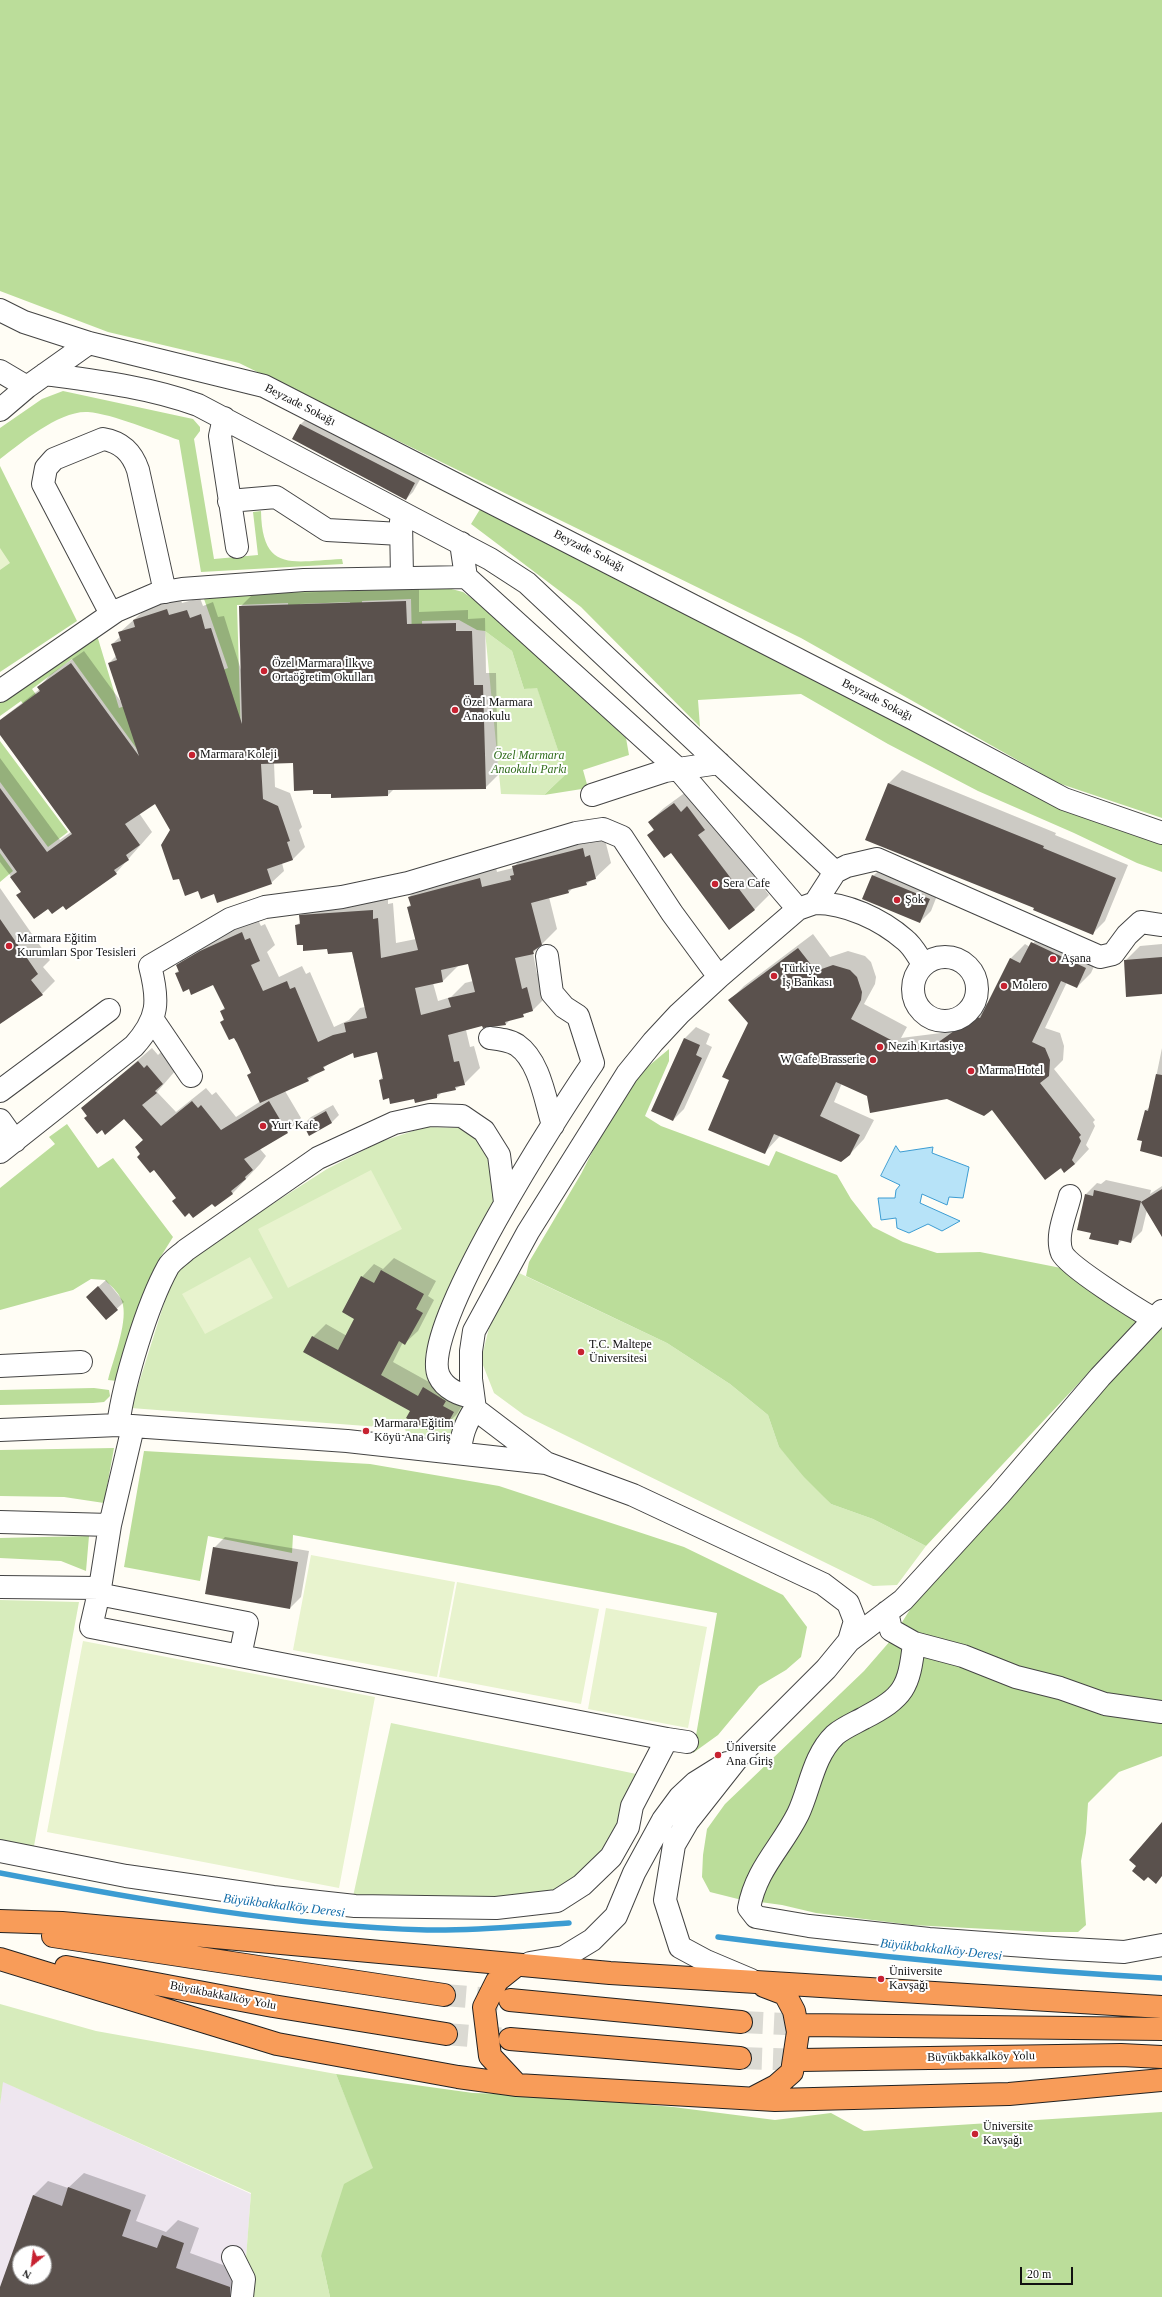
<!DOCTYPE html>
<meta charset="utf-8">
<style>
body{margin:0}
#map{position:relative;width:1162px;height:2297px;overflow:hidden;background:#fffdf5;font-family:Georgia,serif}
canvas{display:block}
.north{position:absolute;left:12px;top:2245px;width:40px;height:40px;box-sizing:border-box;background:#fff;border:1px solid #a0a0a0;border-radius:50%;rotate:209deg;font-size:11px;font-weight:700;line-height:16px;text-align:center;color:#111}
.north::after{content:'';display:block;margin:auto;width:14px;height:18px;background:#c72231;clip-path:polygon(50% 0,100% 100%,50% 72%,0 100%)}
.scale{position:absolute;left:1020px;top:2267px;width:53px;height:18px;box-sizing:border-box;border:2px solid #111;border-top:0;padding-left:5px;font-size:12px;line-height:14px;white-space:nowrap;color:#111;-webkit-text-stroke:3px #fff;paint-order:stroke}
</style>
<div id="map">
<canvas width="1162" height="2297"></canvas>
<div class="north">N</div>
<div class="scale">20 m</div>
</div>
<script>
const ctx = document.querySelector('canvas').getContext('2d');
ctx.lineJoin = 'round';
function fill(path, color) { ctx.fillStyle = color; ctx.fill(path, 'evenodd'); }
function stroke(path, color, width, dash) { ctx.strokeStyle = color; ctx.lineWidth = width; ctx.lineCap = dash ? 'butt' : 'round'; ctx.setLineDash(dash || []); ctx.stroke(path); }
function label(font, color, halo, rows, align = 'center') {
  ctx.font = font + ' Georgia,serif'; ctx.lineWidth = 4; ctx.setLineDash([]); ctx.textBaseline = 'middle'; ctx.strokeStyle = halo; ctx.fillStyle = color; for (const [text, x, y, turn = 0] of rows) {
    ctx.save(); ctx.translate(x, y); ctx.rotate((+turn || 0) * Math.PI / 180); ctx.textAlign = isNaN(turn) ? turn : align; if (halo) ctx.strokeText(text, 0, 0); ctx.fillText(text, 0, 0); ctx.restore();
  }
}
const industrial = new Path2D(`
 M2,2081L251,2194L243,2297H0V2105ZM20,2253H44V2277H20Z`);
const green = new Path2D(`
 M485,631L512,651L524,689L537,687L566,774L544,795L501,794Z
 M425,1127L464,1128L488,1148L497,1175L495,1210L430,1335L429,1362L455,1399L464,1406L456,1433L444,1442L408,1438L405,1429L131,1408L173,1275L196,1253L327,1169L380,1142Z
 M519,1273L667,1343L730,1384L768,1415L779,1447L831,1504L873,1519L926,1546L897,1585L873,1586L524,1415L494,1393L481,1360L490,1324Z
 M0,1600L79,1602L34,1846L0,1841Z
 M391,1723L646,1776L605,1852L579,1877L548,1895L352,1901Z
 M0,2004L96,2031L336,2074L374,2168L321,2256L330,2297H243L251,2193L3,2082L0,2105Z`);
const forest = new Path2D(`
 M0,0H1162V818L1058,783L801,638L239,363L108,332L0,291Z
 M63,391L193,419L200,427V431L194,439L214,559L258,555L253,512L261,511C262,574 294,561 342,559L343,564L201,572L179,440C155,432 113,414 88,412C60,410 21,443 0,459V428L42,399Z
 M0,466L77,621L0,672Z
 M482,506L1162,840V872L1137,863L1074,833L978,791L888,744L801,694L698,700L700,727L581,607L471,524Z
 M440,586L463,592L487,609L626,738L629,755L583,770L588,788L544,795L566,774L537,688L524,689L512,651L485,631L477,630L459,620L422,621L424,725L414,733L411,599L362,601L365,723H355L350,602L300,604L303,732H292L288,603L237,605L241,739L220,671L228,668L203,596Z
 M96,632L119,708L125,706L147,763L72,659L32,689L112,796L99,807L21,701L0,716V697Z
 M0,741L68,832L48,847L0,782Z
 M0,853L13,871L0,882Z
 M669,1049V1061L645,1116L661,1126L769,1166L776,1151L837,1175L851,1199L873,1227L903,1242L937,1253L980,1252L1061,1268L1139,1319L926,1546L873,1519L831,1504L804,1477L779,1447L768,1415L730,1384L667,1343L526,1276L529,1262L581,1174L611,1115L639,1074Z
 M67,1124L98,1168L113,1158L173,1237L158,1261L117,1381L108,1380C113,1360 127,1325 123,1305C121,1294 112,1287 105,1280L91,1279L73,1290L0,1310V1188L55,1144L49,1137Z
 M1162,1323V1756L1119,1772L1088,1803L1086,1833L1081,1861L1086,1925L1078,1932H1044L912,1925L816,1913L782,1905L738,1899L710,1892L702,1877L703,1855L707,1829L725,1804L864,1671L891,1640L919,1595Z
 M94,1388L109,1390L110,1396L104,1402L93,1403L0,1405V1390Z
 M114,1448L104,1503L64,1497L0,1496V1450Z
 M144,1451L370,1464L499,1486L684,1547L783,1595L807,1627L801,1657L786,1670L759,1686L718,1735L693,1753L717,1613L293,1535L292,1553L208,1536L200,1581L124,1567Z
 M89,1536L86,1571L61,1561L0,1558V1538Z
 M336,2074L473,2093L538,2095L673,2107L775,2120L831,2113L864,2131L1162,2112V2297H330L321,2256L344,2184L373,2168Z`);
const pitch = new Path2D(`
 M0,548L10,563L0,570Z
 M371,1170L402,1229L288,1288L258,1229Z
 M250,1257L273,1298L205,1334L182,1294Z
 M311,1555L455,1582L437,1677L293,1650Z
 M457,1582L599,1609L581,1704L439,1677Z
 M606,1608L707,1627L688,1728L588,1709Z
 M83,1641L375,1697L339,1888L47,1832Z`);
const water = new Path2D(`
 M896,1146L900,1152L933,1147L932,1153L969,1167L963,1198L949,1197L947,1205L922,1194L920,1203L960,1221L942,1231L928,1224L909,1233L897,1228L896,1218L881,1220L878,1198H895L896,1190L900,1185L881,1176Z`);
const shadow = new Path2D(`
 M308,417L422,476L413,492L406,499L300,425Z
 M419,589V612L468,610V619L485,618L486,673H496L498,775L485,788L394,789L388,795L332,793L314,789L294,762L274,763L275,787L290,793L302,827L299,830L305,847L292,860L282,863L284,871L271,883L215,893L155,802L139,813L152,832L116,873L64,905L48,908L18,895L22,891L0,862V758L60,840L71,832L0,733V720L40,689L39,687L51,674L84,651L122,703L109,663L116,656L112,644L121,636L119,633L147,608L180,597L182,603L200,598L203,606L213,602L218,617L224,616L241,670L240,607L253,594Z
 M902,770L1056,833L1055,835L1128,865L1105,921L1092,934L1035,907L866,839L889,783Z
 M690,789L769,895L754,910L648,835L654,829L649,822L664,808Z
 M598,833L601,842L605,840L611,863L595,878L586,884L574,887L569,892L549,897L557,929L533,953L537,974L542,973L548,995L532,1011L511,1019L506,1024L483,1025L466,1030L470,1047L474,1046L480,1068L464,1084L455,1089L442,1092L437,1097H390L380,1080L383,1076L378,1051L353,1052L330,1063L308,1080L285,1091L301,1118L287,1132L260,1149L266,1156L260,1164L233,1193L215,1206L212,1202L177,1198L136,1147L144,1139L124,1118L88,1115L83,1108L152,1048L158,1055L161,1052L176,1070L157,1092L176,1112L206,1088L212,1095L216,1092L236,1117L261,1101L249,1075L252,1072L238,1042L221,1022L224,1019L221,1011L225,1007L213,984L189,988L176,973L179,970L177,966L192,950L257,918L261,926L265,924L275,945L267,952L279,977L302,966L306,974L310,972L334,1027L349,1020L360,1008L365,1007L352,951L304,944L297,925L300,922V916L315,900L388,895V904L393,903L396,943L416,939L408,907L411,904L409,897L425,881L495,864L497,872L513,868L528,851ZM468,963L473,981L465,983L451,997L438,1001L433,983L443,981L459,965Z
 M884,865L940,888L931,911L920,922L873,876Z
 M0,888L50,960L43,967L55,981L42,994L0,1023Z
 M1046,929L1100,953L1091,973L1077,987L1067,982L1045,1028L1060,1033L1064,1046L1063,1060L1054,1069L1095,1120L1093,1122L1095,1126L1086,1145L1089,1149L1075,1164L1064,1172L992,1109L947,1098L868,1095L842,1083L834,1102L874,1120L864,1139L850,1154L780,1136L765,1152L730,1079L750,1022L730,1000L744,986L813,934L830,957L848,951L865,956L871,962L876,977L875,984L864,1004L907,1027L901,1038L949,1032L972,1010L981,1008L989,1002L1010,959L1025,944L1030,947Z
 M1162,944V993L1125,961L1140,946Z
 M696,1027L710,1034L706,1044L712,1047L684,1109L673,1120L685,1038Z
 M1162,1048V1156L1146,1110L1150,1107Z
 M333,1105L339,1115L332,1122L310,1134L304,1124L311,1117Z
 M1106,1180L1151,1190L1150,1194L1162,1186V1235L1147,1210L1142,1231L1131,1242L1122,1240L1118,1244L1092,1232L1086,1194L1097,1183L1101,1184Z
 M394,1258L436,1281L428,1296L434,1300L418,1331L405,1343L403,1342L393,1362L429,1382L437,1375L466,1399L457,1414L445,1426L441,1424L433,1432L411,1411L305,1351L313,1337L326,1324L347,1336L356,1319L362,1277L374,1264L383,1269Z
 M106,1280L124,1302L106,1319L87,1297Z
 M225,1537L309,1551L301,1597L290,1608L214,1548Z
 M84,2173L146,2195L136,2221L166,2232L178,2220L199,2228L190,2253L245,2273L240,2297H0V2290L33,2196L48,2181L68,2188ZM20,2253H44V2277H20Z`);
const stream = new Path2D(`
 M0,1873C141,1900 284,1926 427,1930C474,1931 522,1926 569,1923
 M718,1937C865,1956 1014,1970 1162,1978`);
const building = new Path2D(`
 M300,424L415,483L406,500L292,439Z
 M406,601L407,624L456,623V631H472L474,685H483L486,789L388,790V796L331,798V794H313V790L294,791L293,763L261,764L263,799L278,806L290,841L287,842L293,860L267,869L272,884L217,903L214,894L201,899L198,891L185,896L179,879L173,880L161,845L170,830L155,804L125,824L140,845L126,855L129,860L114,870L117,874L66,910L63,906L52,914L48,909L34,919L16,895L21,892L10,877L17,872L0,848V788L47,852L72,834L0,735V720L40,691L37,687L71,663L139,756L108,663L117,660L111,644L121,641L118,632L135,627L133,620L167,609L169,615L187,610L190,618L201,614L205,629L211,628L242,724L239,606Z
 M888,783L1044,846L1043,848L1116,878L1093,935L1033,910L1034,908L865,840Z
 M674,803L681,812L687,806L705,830L698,835L755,910L729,930L671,853L664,858L647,835L654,830L648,822Z
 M583,848L585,857L590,855L596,879L586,882L587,885L568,890L569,893L531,903L542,945L533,951L534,954L515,958L522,989L527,987L533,1011L523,1014L524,1017L505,1022L506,1025L483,1028L482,1026L448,1035L454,1062L459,1061L465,1085L455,1087L456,1090L437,1094V1098L415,1103L414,1099L390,1104L389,1098L383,1100L379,1080L383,1079L377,1052L354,1058L353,1053L323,1067L325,1070L307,1078L309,1081L260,1103L247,1075L251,1073L237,1043L234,1038L229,1040L220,1022L224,1020L220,1011L225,1009L213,985L191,995L189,989L183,992L175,973L179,972L176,965L200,951L242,932L245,940L250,938L260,961L251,965L263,991L287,981L290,989L295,987L318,1042L333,1035L346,1032L344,1023L367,1018L352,952L328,954L327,949L303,951V945H297L295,925L300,924L299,915L373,910V919L378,918L381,958L418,950L407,907L411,906L408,897L480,878L482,887L511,880L510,876L514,875L512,866ZM468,964L475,992L448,998L451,1007L421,1015L415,988L443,982L441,970Z
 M872,875L930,899L920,923L862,899Z
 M0,919L38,974L31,980L43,995L0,1024Z
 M1031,942L1086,968L1077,988L1061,981L1032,1042L1045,1048L1050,1060L1049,1076L1040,1083L1081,1135L1079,1137L1081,1141L1072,1160L1075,1164L1064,1173L1061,1168L1045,1180L992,1110L984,1116L947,1099L870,1113L867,1096L836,1082L820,1116L860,1135L850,1155L841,1162L774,1134L765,1154L708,1130L729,1080L722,1077L748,1023L728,1000L798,948L816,971L833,965L850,970L857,977L862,992L861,1000L851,1019L893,1041L888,1052L933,1046L954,1031L957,1024L966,1022L974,1016L980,1018L1010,958L1020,963Z
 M1162,957V994L1126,997L1124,960Z
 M684,1038L700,1045L696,1055L702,1058L673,1121L651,1111Z
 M138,1061L144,1068L147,1065L163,1084L155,1091L157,1093L142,1105L161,1126L192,1101L198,1108L201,1105L221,1130L269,1101L288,1133L244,1159L253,1170L245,1177L246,1179L231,1191L233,1194L215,1207L212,1204L193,1218L189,1213L185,1217L172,1201L176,1198L154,1170L150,1173L137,1157L140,1154L135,1147L143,1140L124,1119L105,1135L102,1130L97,1134L84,1118L87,1116L81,1108Z
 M1156,1074L1162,1075V1157L1140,1151L1142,1141L1137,1140L1145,1110L1148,1111Z
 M326,1111L332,1123L309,1136L303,1124Z
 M1162,1189V1237L1141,1202Z
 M1094,1190L1141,1201L1131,1243L1119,1240L1118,1245L1089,1239L1091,1233L1077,1230L1085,1194L1093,1196Z
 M381,1270L424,1294L416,1309L423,1313L405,1345L399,1341L381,1375L418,1396L423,1387L446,1401L443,1406L454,1412L445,1428L439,1424L433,1433L406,1418L410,1411L303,1352L312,1336L338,1350L354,1319L342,1312L361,1276L374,1283Z
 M98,1286L118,1310L106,1320L86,1297Z
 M213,1547L298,1562L290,1609L205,1594Z
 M1162,1822V1876L1156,1884L1148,1877L1144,1881L1132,1871L1136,1866L1129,1860Z
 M68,2187L131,2210L122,2236L157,2248L162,2235L184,2243L176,2268L230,2287V2297H0V2287L33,2195L62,2206ZM20,2253H44V2277H20Z`);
const highwayTunnel = new Path2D(`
 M444,1995L507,2000
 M741,2022L805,2025
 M446,2034L506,2039
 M740,2058L801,2060`);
const minor = new Path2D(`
 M0,310L24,322L89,343L264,386L912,718L1064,799L1162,833
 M0,371L27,387
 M45,374C97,381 149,387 198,405L490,559L527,583L835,872
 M0,410L27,387L89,343
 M224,418L220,436L237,547
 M229,501L276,497L327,530L401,534
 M401,521L402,577
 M461,543L466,577L679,770L798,909
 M111,614L43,484L46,468L54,459L103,439C121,442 132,452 138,470L165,592
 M0,691L116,611L158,593L182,589L304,580L466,577
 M592,795L665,771L719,763
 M815,903C846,903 881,919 905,940C913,946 918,957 924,965
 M913 989a32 32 0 1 1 64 0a32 32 0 1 1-64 0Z
 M153,1020L191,1076
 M490,1038C499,1039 509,1040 517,1045C540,1061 545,1100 553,1125
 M0,1091L109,1010
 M0,1120L15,1141
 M0,1152L134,1046C159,1018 159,1001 150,966L230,919L265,907L342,897L408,883L576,833L603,829L622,837L672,913L719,977
 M1070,1196C1066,1213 1055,1236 1062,1253C1069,1267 1138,1310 1154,1319
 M0,1366L81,1362
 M473,1397C460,1395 445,1389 439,1376C417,1331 562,1108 593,1063L578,1016L564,1007L552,993L547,956
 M118,1425C124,1381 147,1305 168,1267C172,1260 181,1255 186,1250L318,1158L394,1123L430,1115L462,1116L484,1131L499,1155L505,1202
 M0,1430L118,1425L347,1441L546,1463L633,1495L823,1584L848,1603L855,1621L849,1641L826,1669L740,1755L688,1821L674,1845L665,1900L680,1947L706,1961L751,1980
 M460,1453C461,1436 465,1424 475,1409
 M546,1463L475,1409L471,1379V1351L474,1331L528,1232L627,1074L653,1042L679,1014L719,977L798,909L815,903L835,872L847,866L877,859L1100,957L1113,954L1127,935L1141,922L1162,925
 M0,1522L110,1525
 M0,1587L100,1588L110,1525L133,1427
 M98,1594L247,1623L240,1656
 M887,1612L891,1630L914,1643L963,1656L1016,1677L1060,1688L1105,1704L1162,1712
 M849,1641L903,1600L999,1495L1100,1377L1162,1311
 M914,1643C909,1688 904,1697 864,1718C855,1723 843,1728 835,1735C813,1756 810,1789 798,1814C781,1848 756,1869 749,1908L756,1917L809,1926L929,1939L1053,1948L1124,1952L1162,1945
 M667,1739L687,1742
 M0,1851L126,1876L273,1897L355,1906L496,1908L557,1901L582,1885L611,1857L628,1827L632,1806L667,1739L91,1627L100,1588
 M530,1963L564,1957L592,1940L616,1916L634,1873L663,1820L680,1797L695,1783L727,1763
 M233,2257L244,2279L242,2297`);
const highway = new Path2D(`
 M0,1921L62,1923L610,1973L1162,2007
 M53,1936L444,1995
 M0,1959L277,2044L458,2077L517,2085L775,2100L1009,2094L1162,2080
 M517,1965L497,1981L484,2007L490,2056L517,2085
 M66,1967L273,2006L446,2034
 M510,2000L741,2022
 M805,2025L1162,2029
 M510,2039L740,2058
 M801,2060L1121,2055L1162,2057
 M753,2098L776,2086L792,2072L798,2032L794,2011L785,1994L764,1986`);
const markers = [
 [264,671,4,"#c72231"],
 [455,710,4,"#c72231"],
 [192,755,4,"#c72231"],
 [715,884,4,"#c72231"],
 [897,900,4,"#c72231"],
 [9,946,4,"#c72231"],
 [1053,959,4,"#c72231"],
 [774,976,4,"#c72231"],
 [1004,986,4,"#c72231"],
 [880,1047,4,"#c72231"],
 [873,1060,4,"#c72231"],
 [971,1071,4,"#c72231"],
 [263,1126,4,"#c72231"],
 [581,1352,4,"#c72231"],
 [366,1431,4,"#c72231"],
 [718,1755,4,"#c72231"],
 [881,1979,4,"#c72231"],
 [975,2134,4,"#c72231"]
];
const streetNames = [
 ["Beyzade Sokağı",300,405,27],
 ["Beyzade Sokağı",589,551,27],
 ["Beyzade Sokağı",877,700,27],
 ["Büyükbakkalköy Yolu",223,1996,11],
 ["Büyükbakkalköy Yolu",981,2057,-1]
];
const poiNames = [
 ["Özel Marmara İlk ve",272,664],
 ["Ortaöğretim Okulları",272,678],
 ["Özel Marmara",463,703],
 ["Anaokulu",463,717],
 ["Marmara Koleji",200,755],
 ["Sera Cafe",723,884],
 ["Şok",905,900],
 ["Marmara Eğitim",17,939],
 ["Kurumları Spor Tesisleri",17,953],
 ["Aşana",1061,959],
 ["Türkiye",782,969],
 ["İş Bankası",782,983],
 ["Molero",1012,986],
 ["Nezih Kırtasiye",888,1047],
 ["W Cafe Brasserie",865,1060,"right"],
 ["Marma Hotel",979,1071],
 ["Yurt Kafe",271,1126],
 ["T.C. Maltepe",589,1345],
 ["Üniversitesi",589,1359],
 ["Marmara Eğitim",374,1424],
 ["Köyü Ana Giriş",374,1438],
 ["Üniversite",726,1748],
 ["Ana Giriş",726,1762],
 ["Üniiversite",889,1972],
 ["Kavşağı",889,1986],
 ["Üniversite",983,2127],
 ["Kavşağı",983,2141]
];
const parkNames = [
 ["Özel Marmara",529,756],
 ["Anaokulu Parkı",529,770]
];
const waterNames = [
 ["Büyükbakkalköy Deresi",284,1906,7],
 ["Büyükbakkalköy Deresi",941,1950,6]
];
fill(industrial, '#eee6ef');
fill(green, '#d7ecbc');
fill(forest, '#bbdd9a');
fill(pitch, '#e8f3ce');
fill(water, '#b7e3f8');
stroke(water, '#3c9cd2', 1);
fill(shadow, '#0003');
stroke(stream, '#3c9cd2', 5.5);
fill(building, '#5a514d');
stroke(highwayTunnel, '#dbdad3', 22, [22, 11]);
stroke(minor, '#444', 24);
stroke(highway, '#222', 24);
stroke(minor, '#fff', 22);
stroke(highway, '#f89c59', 22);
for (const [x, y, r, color] of markers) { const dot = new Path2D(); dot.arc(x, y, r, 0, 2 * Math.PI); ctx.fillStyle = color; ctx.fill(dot); stroke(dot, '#fff', 1.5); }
label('12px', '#111', '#fff', streetNames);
label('12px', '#111', '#fff', poiNames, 'left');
label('italic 12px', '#316d1d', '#fff', parkNames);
label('italic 13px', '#146ea9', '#fff', waterNames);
</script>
